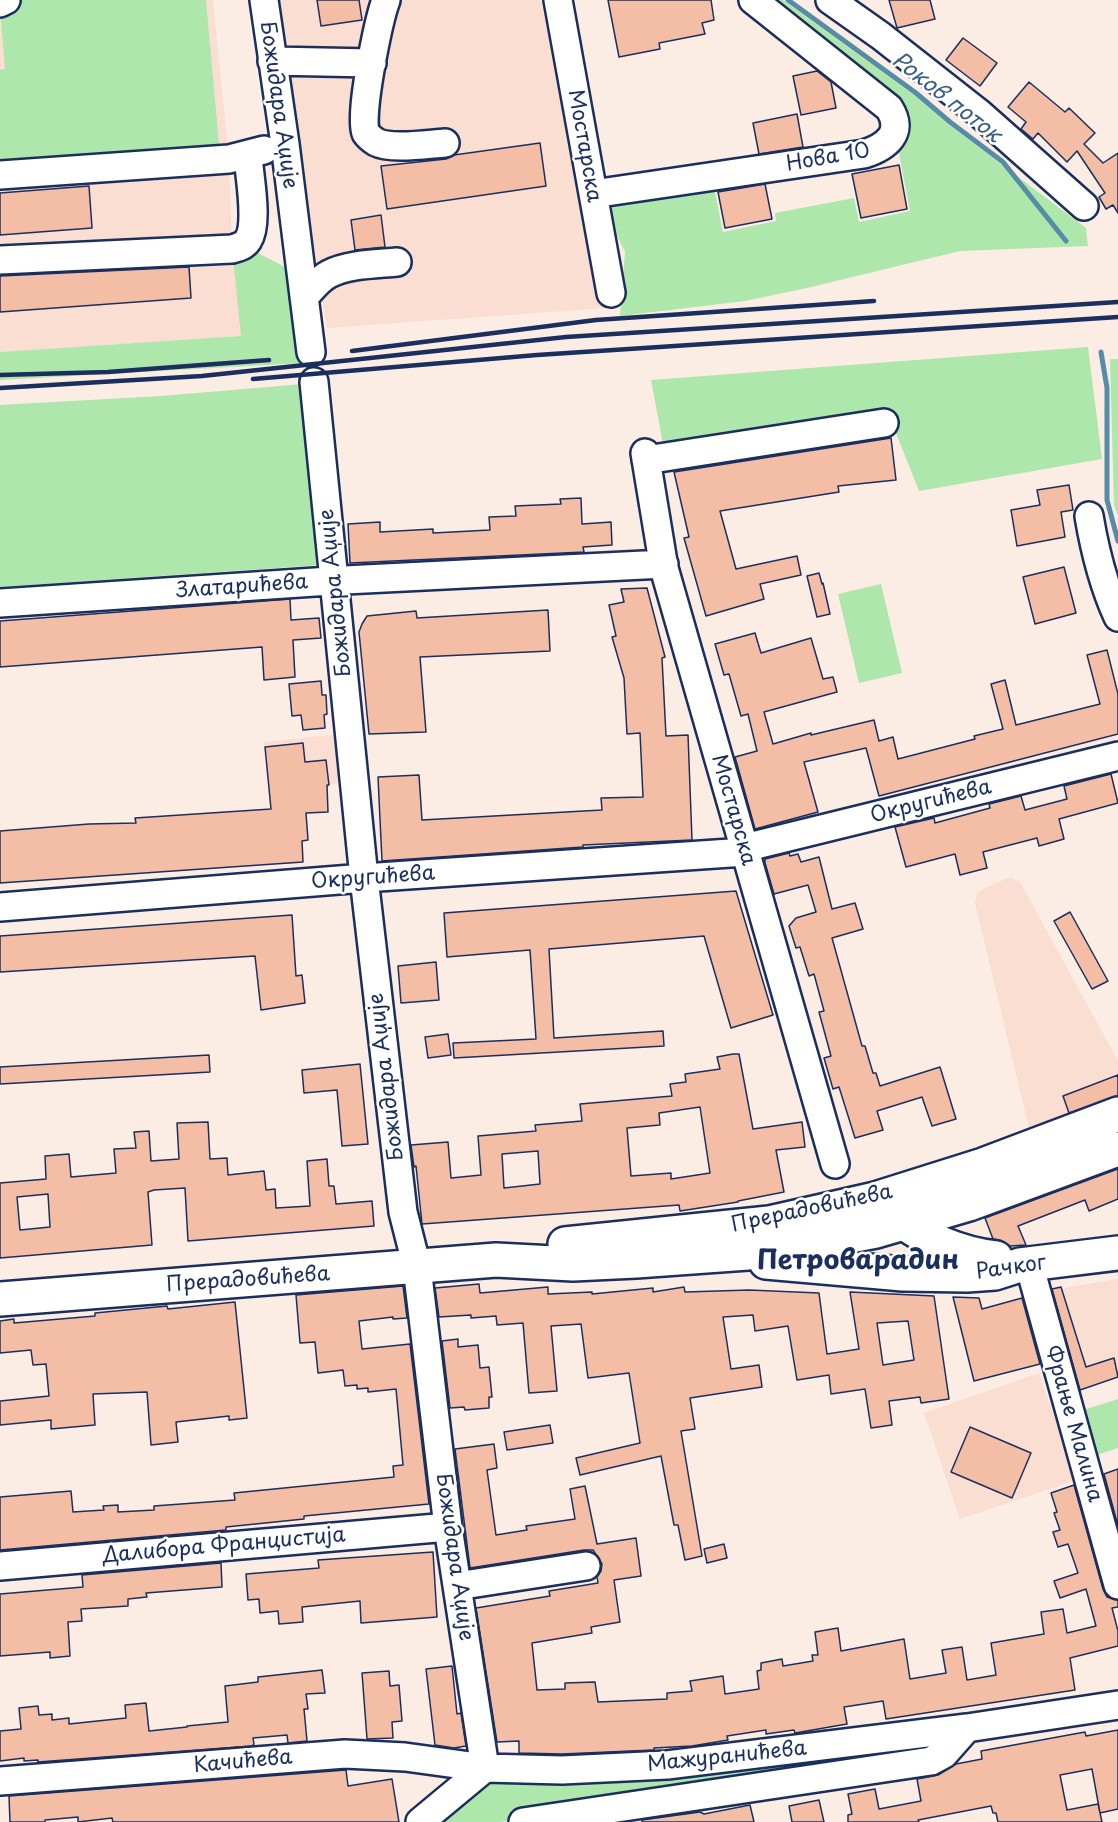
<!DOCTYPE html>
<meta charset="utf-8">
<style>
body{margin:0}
canvas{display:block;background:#fbece4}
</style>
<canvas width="1118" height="1822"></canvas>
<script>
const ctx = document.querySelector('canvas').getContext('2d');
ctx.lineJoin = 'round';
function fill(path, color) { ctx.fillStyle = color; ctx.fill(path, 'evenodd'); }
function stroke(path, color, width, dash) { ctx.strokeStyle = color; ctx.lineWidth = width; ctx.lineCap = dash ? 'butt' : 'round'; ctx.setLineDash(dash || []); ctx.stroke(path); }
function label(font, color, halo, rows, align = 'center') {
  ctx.font = font + ' "Playpen Sans",sans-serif'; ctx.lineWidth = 5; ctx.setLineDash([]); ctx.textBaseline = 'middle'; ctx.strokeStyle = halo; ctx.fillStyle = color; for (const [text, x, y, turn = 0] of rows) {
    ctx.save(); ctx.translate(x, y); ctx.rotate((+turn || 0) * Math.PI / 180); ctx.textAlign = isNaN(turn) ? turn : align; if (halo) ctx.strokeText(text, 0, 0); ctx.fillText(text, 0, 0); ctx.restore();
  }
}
const built = new Path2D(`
 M0,0H213L229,159L232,249L242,336L0,352Z
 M275,0H541L605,308L327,328Z
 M330,735L347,737L351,782L269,791L264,742Z
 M1010,877L1020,882L1118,1061V1099L1030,1132L975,903L977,892Z
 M1118,1279V1377L1070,1393L1040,1292Z
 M1039,1373L1076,1480L960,1519L924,1413Z`);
const green = new Path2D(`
 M20,0H206L219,144L0,168V70L5,69L0,9Z
 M768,0H783L914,95L948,124L1086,228L1088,246L960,251L807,288L745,301L620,316L625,252L599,199L713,182L723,232L776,221L775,213L854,198L859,222L910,211L898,148L905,129Z
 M258,253L291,270L302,363L0,380V352L241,336L233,258Z
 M1088,347L1102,459L919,491L890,418L663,444L651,380Z
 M1110,359H1118V516L1114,505Z
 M303,384L320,565L0,587V405L161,396Z
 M881,584L902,673L859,683L838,594Z
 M1118,1399V1448L1088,1458L1074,1413Z
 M959,1732L948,1745L622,1805L500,1822H426L486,1771Z`);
const stream = new Path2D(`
 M788,0L916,93L950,122L1003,162L1066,241
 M1101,352L1107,388V500L1118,541`);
const building = new Path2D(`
 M317,0H359L362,20L321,26Z
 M608,0H711L714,20L702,23L705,34L659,43L660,49L619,57Z
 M889,0H930L935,19L897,28Z
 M963,38L997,63L980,86L946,60Z
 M817,71L831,82L836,108L801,115L793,76Z
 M1029,82L1065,112L1069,108L1095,133L1084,144L1103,163L1118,153V213L1113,205L1106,209L1099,197L1105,193L1077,151L1067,162L1038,133L1033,139L1021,129L1026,122L1008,107Z
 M797,114L803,147L759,154L753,123Z
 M540,143L546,186L387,209L381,166L446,159L454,155Z
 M899,165L907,209L861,218L852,174Z
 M765,184L772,219L725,228L718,192Z
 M89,186L92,228L0,235V193Z
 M381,215L385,247L355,250L351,220Z
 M189,267L191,298L0,312V276Z
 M891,438L896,480L838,486L839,492L720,511L736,569L797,556L801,575L760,584L764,599L706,616L684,538L689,537L674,472Z
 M1069,485L1073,510L1061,512L1065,537L1017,546L1011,510L1040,505L1037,490Z
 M581,498L582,524L611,522L612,545L583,547L584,552L350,563L348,524L380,522V532L433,529V533L490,530L489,517L516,516L515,506L561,504L560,499Z
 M1064,567L1076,613L1035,624L1023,577Z
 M819,573L822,584L823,583L830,614L817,617L807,576Z
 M647,588L665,657L662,658L666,736L688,735L692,840L583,845V847L382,861L378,777L419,775L422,820L602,810L601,798L643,797L640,733L627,734L624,678L612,637L616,636L609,605L624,602L621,589Z
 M290,599L291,620L319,618L321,638L293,640L295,677L264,680L262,647L0,667V621Z
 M548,610L550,651L420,657L426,732L369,734L359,632L362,624L367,616L416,611L417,618Z
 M755,633L761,653L811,638L823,679L833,677L837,692L764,712L773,744L811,733V735L874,720L879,741L893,737L898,759L975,739L974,736L1003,729L991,684L1005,680L1016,725L1100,704L1087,655L1107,650L1118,694V734L879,796L866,748L804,762L818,812L755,829L735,757L757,751L748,714L741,716L729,674L724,675L715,644Z
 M321,681L322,695H326L327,714L324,715L325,728L303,730L301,715L292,716L289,684Z
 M303,743L305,762L326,760L329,785H327L328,812L306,813L308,840L302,841L303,862L0,883V831L89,824L136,823L135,818L271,809L265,747Z
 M1111,774L1118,803L1059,819L1064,839L1039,846L1037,838L983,852L987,868L960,875L955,854L906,867L895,827L934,818L935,823L990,808L989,804L1021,796L1025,810L1067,799L1064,786Z
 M789,853L790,856L798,854L801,862L819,857L832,909L855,903L863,929L832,938L862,1046H865L873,1073H876L880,1086L940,1067L956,1119L932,1126L922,1097L877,1111L883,1130L855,1138L839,1087L833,1089L824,1058L831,1056L819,1012L824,1011L814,974L809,976L800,947L796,948L789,926L796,918L816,912L808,885L774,894L765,863V859Z
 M736,891L773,1015L731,1028L704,936L549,949L554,1038L663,1031L664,1046L454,1058L453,1043L536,1039L530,950L447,957L444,913Z
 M1070,912L1108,981L1092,989L1054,921Z
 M292,915L296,976L302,975L305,1003L261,1010L255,956L0,972V936Z
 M436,962L439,1000L401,1003L398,966Z
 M448,1034L451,1055L428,1058L425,1037Z
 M733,1054H739L753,1129L802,1122L805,1147L776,1150L784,1192L738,1201V1202L680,1211L679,1205L422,1224L416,1166L414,1167L411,1145L448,1142L451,1178L481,1175L478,1136L536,1131L535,1125L582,1121L580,1104L672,1096L670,1084L686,1082L685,1074L720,1069L717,1057ZM700,1107L710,1173L671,1179V1173L631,1176L627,1128L660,1125L659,1113ZM538,1151L540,1184L504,1188L502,1154Z
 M209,1055L210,1072L0,1084V1067Z
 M360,1064L368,1144L342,1146L337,1090L304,1093L302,1070Z
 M1118,1075V1096L1069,1113L1063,1096Z
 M208,1122L210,1159L227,1158L228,1175L264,1171L266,1190L275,1189L276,1208L310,1206L307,1161L327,1159L329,1186H334L336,1204L372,1201L374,1226L188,1241L185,1188L154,1190L148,1192L152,1245L0,1258V1183L46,1179L45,1156L69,1154L71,1177L116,1173L114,1149L136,1148L134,1132L149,1131L151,1161L179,1159L177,1123ZM48,1194L50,1227L20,1230L17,1197Z
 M1118,1169V1199L1089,1211L1085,1200L1018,1226L1026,1245L1010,1246L999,1240L993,1239L985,1218Z
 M479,1284L480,1293L548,1287V1294L592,1292V1294L653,1288V1292L684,1287L685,1292L749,1290L819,1293L827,1354L859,1349L850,1292L934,1296L949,1399L921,1403L920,1397L889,1401L892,1425L871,1428L865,1389L831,1394L829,1375L797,1380L788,1326L755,1331L753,1315L723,1317L731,1369L759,1365L762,1387L690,1398L695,1429L681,1431L702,1556L685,1560L678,1525H674L661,1456L580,1475L576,1458L640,1443L629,1373L588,1378L581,1324L551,1326L557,1391L529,1393L523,1323L497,1325L496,1316L471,1318V1315L439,1317L435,1288ZM908,1321L914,1360L883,1365L877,1323Z
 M403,1286L407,1318L393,1319V1317L359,1321L362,1349L410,1344L429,1504L304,1516V1519L226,1527V1530L0,1550V1497L71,1491L73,1512L104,1510L103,1506L118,1505V1512L154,1510V1506L235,1500L234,1493L394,1477L393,1466L403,1465L396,1389L368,1392V1388L357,1389V1385L345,1386L343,1370L318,1373L315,1342L300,1343L296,1295Z
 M1061,1287L1086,1367L1114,1358L1118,1377L1080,1390L1052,1289Z
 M953,1297L979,1298L982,1309L1022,1298L1040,1364L974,1381Z
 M235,1302L247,1418L229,1420V1416L176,1422L178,1442L151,1445L147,1392L93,1394L95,1425L51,1429V1420L0,1425V1401L49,1396L46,1364L33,1365L31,1350L0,1353V1321L14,1319V1323L95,1316V1313L167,1306L168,1309Z
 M458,1339V1347L478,1345L480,1368L489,1367L492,1397H489V1408L465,1410L464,1407L450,1408L442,1341Z
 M550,1425L553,1443L507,1450L504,1432Z
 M970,1427L1031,1453L1012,1498L951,1472Z
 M494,1444L497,1468L487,1470L496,1535L527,1530L526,1526L575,1519L570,1489L585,1486L597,1544L636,1538L641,1576L614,1580L620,1622L591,1627L592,1633L532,1643L537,1690L565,1689V1683L595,1682L598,1702L667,1699V1693L692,1691L690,1681L723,1676L725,1694L759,1689L757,1671L761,1670V1663L782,1659L783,1666L813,1661L812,1655H818L815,1632L838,1628L841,1651L904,1639L910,1679L946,1673L942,1650L962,1647L967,1680L996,1675L991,1643L1044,1634L1041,1612L1063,1609L1067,1633L1096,1626L1086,1589L1060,1598L1054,1581L1078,1573L1068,1544L1058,1547L1053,1532L1060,1530L1054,1513L1057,1512L1051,1493L1074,1485L1103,1589L1107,1597L1118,1600V1607L1112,1608L1118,1631V1646L1070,1658L1075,1690L886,1719L883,1701L844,1707L847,1724L795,1733L794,1730L766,1734V1730L727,1736L728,1740L692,1746L654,1748V1750L562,1754L519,1753V1741L497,1742L476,1608L550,1596L549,1591L598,1583L597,1577L601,1571L602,1564L593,1550H584L470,1568L455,1449Z
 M1118,1469V1526L1104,1474Z
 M724,1544L727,1558L707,1563L704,1549Z
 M433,1552L437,1617L361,1623L360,1601L302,1607L303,1622L279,1624L278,1611L260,1613L259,1599L248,1600L246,1574L319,1568L318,1560Z
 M221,1563L222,1587L146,1593L147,1597L128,1599V1606L81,1609L82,1621L68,1622L70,1656L50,1658V1652L0,1656V1594L83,1587L82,1575Z
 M452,1666L457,1714L461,1713L466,1746L454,1748L435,1745L426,1669Z
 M322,1670L325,1693L306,1694L308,1709H304L307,1741L288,1743L287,1735L253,1738L254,1744L252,1746L38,1762V1760L24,1761V1758L0,1761V1731L21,1729L19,1708L38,1706L39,1715L52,1714V1720L69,1718V1724L126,1718L125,1705L146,1703L149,1731L187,1727V1726L228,1722L225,1686L258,1682V1677Z
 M389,1671L390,1686L399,1685L402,1721L392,1722L393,1738L367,1739L362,1673Z
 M1118,1730V1809L1100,1813L1092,1769L1060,1775L1067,1810L1098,1804L1102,1822H998L996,1813H993L991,1806L918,1820L919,1822H848V1815L852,1814L848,1794L875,1789L879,1809L921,1801L917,1779L938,1775L956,1764L982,1759L981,1751L1085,1732L1086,1736Z
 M346,1770L348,1786L392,1779L399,1822H113L112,1818L78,1822V1817L45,1820V1822H10L9,1796Z
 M819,1800L824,1822H792L789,1806Z
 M750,1805L754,1822H642V1820L700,1812L704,1814Z`);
const minor = new Path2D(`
 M264,0L285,144L311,352
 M386,0C379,19 358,117 366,133C368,136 373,140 376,142C391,150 428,144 445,143
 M558,0L611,293
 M830,0L881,36L979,113L1084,206
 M0,3L6,0
 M272,61L372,63
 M0,175L229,159L264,150
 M593,194L864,154C886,147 905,133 889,108L753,0
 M0,260L232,249C239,247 244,246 248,240C259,223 249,175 248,155
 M304,297C312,289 319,279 329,274C348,264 376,264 397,262
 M314,382L364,878L403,1212L417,1267L448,1527L485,1768
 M645,453L664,568L835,1164
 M646,460L884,423
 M1089,516C1095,552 1103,584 1118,617
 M0,603L345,580L664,564
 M744,848L1118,756
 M0,907L364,878L745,852
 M1029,1264L1118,1585
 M0,1566L448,1527
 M457,1586L586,1566
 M0,1781L345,1754L405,1757L485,1768L562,1770L667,1765L967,1728L1118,1705
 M420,1822L485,1768
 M523,1822L931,1761L944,1754L967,1728`);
const major = new Path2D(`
 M896,1217C924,1239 961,1254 996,1258
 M565,1244L769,1223L875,1199L983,1165L1118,1114
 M766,1262L903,1274L967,1275L995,1273L1020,1265L1118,1253
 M0,1299L496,1260L573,1264L636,1261L748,1253L793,1247L876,1231L969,1204L1118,1149`);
const rail = new Path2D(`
 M352,351L596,320L874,301
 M0,375L108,372L269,360
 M253,379L537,355L1118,317
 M0,388L202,376L566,337L1118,302`);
const streetNames = [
 ["Божидара Аџије",278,105,82],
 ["Мостарска",584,146,80],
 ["Нова 10",828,158,-10],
 ["Златарићева",242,587,-4],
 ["Божидара Аџије",336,593,-96],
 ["Округићева",931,802,-14],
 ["Мостарска",733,810,74],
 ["Округићева",373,878,-4],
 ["Божидара Аџије",387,1077,-97],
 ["Прерадовићева",812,1209,-12],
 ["Рачког",1011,1268,-8],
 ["Прерадовићева",248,1280,-4],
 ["Фрање Малина",1073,1424,74],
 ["Далибора Францистија",224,1546,-5],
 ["Божидара Аџије",454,1557,82],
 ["Мажуранићева",727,1757,-6],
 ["Качићева",243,1762,-5]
];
const waterNames = [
 ["Роков поток",946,98,38]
];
const districtNames = [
 ["Петроварадин",858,1262]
];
fill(built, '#f9ded1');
fill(green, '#aee7ab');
stroke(stream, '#558da7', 5);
fill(building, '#f3bea5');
stroke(building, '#1b2f5e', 1.5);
stroke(minor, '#1b2f5e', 32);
stroke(major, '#1b2f5e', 38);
stroke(minor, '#fff', 27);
stroke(major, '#fff', 33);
stroke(rail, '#1b2f5e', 4.5);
label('21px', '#1b2f5e', '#fff', streetNames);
label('italic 22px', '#385e83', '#fff', waterNames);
label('bold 27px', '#1b2f5e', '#fff', districtNames);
</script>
